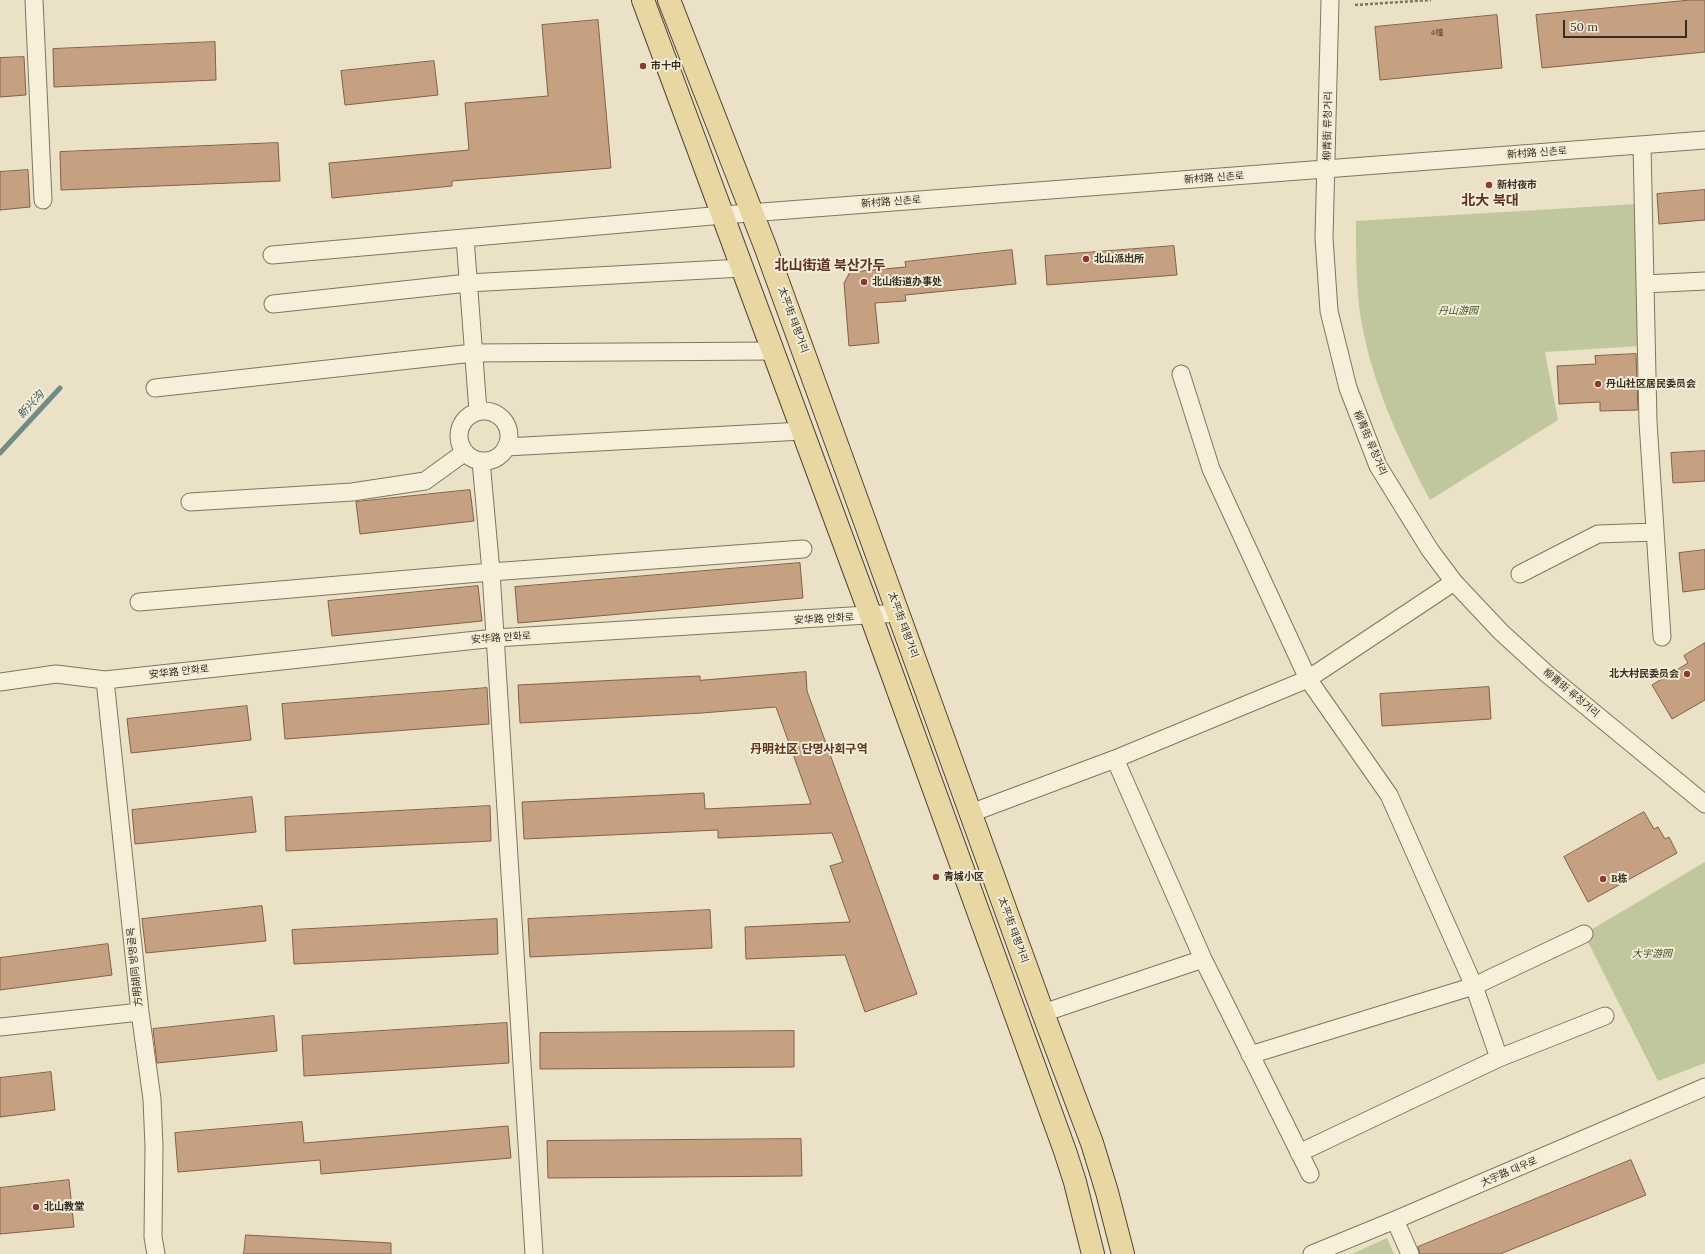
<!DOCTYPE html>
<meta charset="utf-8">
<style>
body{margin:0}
#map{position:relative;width:1705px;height:1254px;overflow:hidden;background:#eae1c7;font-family:Lora,serif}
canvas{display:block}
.scale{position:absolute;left:1563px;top:20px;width:124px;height:18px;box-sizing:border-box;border:2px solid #362c21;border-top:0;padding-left:5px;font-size:12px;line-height:14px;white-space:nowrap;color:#362c21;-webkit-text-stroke:3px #f2ecd6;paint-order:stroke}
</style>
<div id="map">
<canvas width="1705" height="1254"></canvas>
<div class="scale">50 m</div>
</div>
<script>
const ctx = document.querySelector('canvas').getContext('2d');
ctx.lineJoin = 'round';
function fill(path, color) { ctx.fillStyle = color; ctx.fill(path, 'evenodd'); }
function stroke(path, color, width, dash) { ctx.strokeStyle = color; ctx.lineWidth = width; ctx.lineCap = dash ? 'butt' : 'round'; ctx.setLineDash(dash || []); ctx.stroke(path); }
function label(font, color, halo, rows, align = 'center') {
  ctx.font = font + ' Lora,"Noto Sans SC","Noto Sans KR",serif'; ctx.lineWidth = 4; ctx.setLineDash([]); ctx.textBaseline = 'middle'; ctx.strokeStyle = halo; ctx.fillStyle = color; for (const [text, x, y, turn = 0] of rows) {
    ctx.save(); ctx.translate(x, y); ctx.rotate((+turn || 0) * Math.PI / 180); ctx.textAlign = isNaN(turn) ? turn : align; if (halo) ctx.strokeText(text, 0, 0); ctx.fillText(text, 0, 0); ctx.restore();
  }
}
const green = new Path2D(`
 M1636,204L1640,346L1545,352L1558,420L1430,500C1398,440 1368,375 1359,306C1356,278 1356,249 1356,221Z
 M1705,862V1063L1658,1081L1584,934Z
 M1387,1238L1394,1254H1352Z`);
const stream = new Path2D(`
 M0,453L60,388`);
const building = new Path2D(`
 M1691,0H1705V52L1542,68L1536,15Z
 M1497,15L1502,68L1380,80L1375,27Z
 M598,20L611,168L452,181V186L332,198L329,163L469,150L465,103L548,96L542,25Z
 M215,42L216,80L54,87L53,49Z
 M24,57L26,95L0,97V58Z
 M434,61L438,95L345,105L341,71Z
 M278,143L280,181L61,190L60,152Z
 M28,170L30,207L0,210V172Z
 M1705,190V220L1659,224L1657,194Z
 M1174,246L1177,275L1047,285L1045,256Z
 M1012,250L1016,284L905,295L906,301L875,303L879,343L849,346L844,283L850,272L906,267L905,262Z
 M1636,354L1638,410L1600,411V402L1559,404L1557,366L1596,364L1595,356Z
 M1705,451V481L1673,483L1671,453Z
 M470,490L474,521L360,534L356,502Z
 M1705,550V589L1683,592L1679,553Z
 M800,563L803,598L518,623L515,587Z
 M478,586L482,621L332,636L328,601Z
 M1705,643V700L1672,719L1652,685L1688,663L1684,656Z
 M806,672L807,691L917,994L865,1012L845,955L746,959L745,927L850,922L830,866L843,862L832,833L718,838V830L524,839L522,802L704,793L705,809L811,804L776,707L702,713L520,723L518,685L700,676V680Z
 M1489,687L1491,719L1382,726L1380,694Z
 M487,688L489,724L285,739L282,704Z
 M247,706L251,740L131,753L127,719Z
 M252,797L256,832L135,844L132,810Z
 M490,806L491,841L286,851L285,817Z
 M1644,812L1654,829L1658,827L1665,839L1669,837L1677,853L1588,902L1564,857Z
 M262,906L266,941L146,953L142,919Z
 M710,910L712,948L530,957L528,919Z
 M497,919L498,954L294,964L292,930Z
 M108,944L112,975L0,990V958Z
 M274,1016L277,1051L157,1063L153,1029Z
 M507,1023L509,1063L304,1076L302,1036Z
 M794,1031V1067L540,1069V1033Z
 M51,1072L55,1110L0,1117V1078Z
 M302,1122L304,1143L508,1126L511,1158L321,1174L320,1160L178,1172L175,1133Z
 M801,1139L802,1176L548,1178L547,1141Z
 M1631,1160L1646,1195L1500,1254H1420L1418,1247Z
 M69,1180L74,1227L0,1234V1188Z
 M246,1235L391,1243V1254H244Z`);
const path = new Path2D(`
 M1355,5L1431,0`);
const minor = new Path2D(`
 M34,0L43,200
 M1330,0L1324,238L1329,311L1348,388L1378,466L1430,550L1454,582L1501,632L1547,674L1705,804
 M1642,145L1648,422L1662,637
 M465,238L478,411
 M272,255L723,215L1705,140
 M1645,284L1705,281
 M273,304L468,283L742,268
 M1181,374L1211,469L1308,679L1389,795L1474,986L1499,1058
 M155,388L473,353L773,351
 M459 436a25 25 0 1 1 50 0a25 25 0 1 1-50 0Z
 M506,447L802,431
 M481,461L491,572L534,1254
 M190,502L352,492L425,481L465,452
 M1520,574L1598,534L1655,532
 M139,602L491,572L803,549
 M105,680L140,1012L152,1099L154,1147L153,1237L156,1254
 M0,682L56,674L105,680L495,638L899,613
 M1115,759L1203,959L1310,1174
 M971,813L1115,759L1308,679L1454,582
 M1043,1013L1203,959
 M0,1027L140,1012
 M1250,1055L1474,986L1584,934
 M1299,1153L1499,1058L1605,1016
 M1395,1220L1410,1254
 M1312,1254L1395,1220L1705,1087`);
const major = new Path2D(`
 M643,0L871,616L1065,1151L1075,1182L1093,1254
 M669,0L765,246L1043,1013L1092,1143L1107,1192L1123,1254`);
const markers = [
 [643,66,4,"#8d3834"],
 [1489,185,4,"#8d3834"],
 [1086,259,4,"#8d3834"],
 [864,282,4,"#8d3834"],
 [1598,384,4,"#8d3834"],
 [1687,674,4,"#8d3834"],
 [936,877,4,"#8d3834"],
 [1603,879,4,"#8d3834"],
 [36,1207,4,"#8d3834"]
];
const numberNames = [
 ["4幢",1437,33]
];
const poiNames = [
 ["市十中",651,66],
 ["新村夜市",1497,185],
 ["北山派出所",1094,259],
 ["北山街道办事处",872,282],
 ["丹山社区居民委员会",1606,384],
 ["北大村民委员会",1679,674,"right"],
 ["青城小区",944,877],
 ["B栋",1611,879],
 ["北山教堂",44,1207]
];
const streetNames = [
 ["柳青街 류청거리",1328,126,-89],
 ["新村路 신촌로",1537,153,-4],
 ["新村路 신촌로",1214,178,-4],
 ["新村路 신촌로",891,202,-4],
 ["太平街 태평거리",793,320,70],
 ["柳青街 류청거리",1370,443,67],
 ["安华路 안화로",824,619,-3],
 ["太平街 태평거리",903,625,70],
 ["安华路 안화로",501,638,-4],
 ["安华路 안화로",179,672,-6],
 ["柳青街 류청거리",1571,693,40],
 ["太平街 태평거리",1013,930,70],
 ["方明胡同 방명골목",135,967,-96],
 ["大宇路 대우로",1509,1172,-23]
];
const parkNames = [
 ["丹山游园",1458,311],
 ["大宇游园",1652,954]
];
const waterNames = [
 ["新兴沟",31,405,-47]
];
const quarterNames = [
 ["丹明社区 단명사회구역",809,750]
];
const districtNames = [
 ["北大 북대",1490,201],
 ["北山街道 북산가두",830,266]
];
fill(green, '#c0c79c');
stroke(stream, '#6f8c86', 5);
fill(building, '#c5a081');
stroke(building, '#816147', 1);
stroke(minor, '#84745e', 19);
stroke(major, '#534332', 24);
stroke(path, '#84745e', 2.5, [3, 2]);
stroke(minor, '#f6efda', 17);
stroke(major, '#e9d7a3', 22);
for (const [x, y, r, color] of markers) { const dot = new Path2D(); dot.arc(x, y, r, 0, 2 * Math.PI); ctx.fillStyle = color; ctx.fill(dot); stroke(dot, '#f2ecd6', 1.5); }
label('8px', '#5a4939', null, numberNames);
label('bold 10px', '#362c21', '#f2ecd6', poiNames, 'left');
label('10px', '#362c21', '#f2ecd6', streetNames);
label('italic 10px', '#455029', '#f2ecd6', parkNames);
label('italic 11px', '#315454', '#f2ecd6', waterNames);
label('bold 12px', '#5e3324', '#f2ecd6', quarterNames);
label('bold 14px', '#5e3324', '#f2ecd6', districtNames);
</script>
